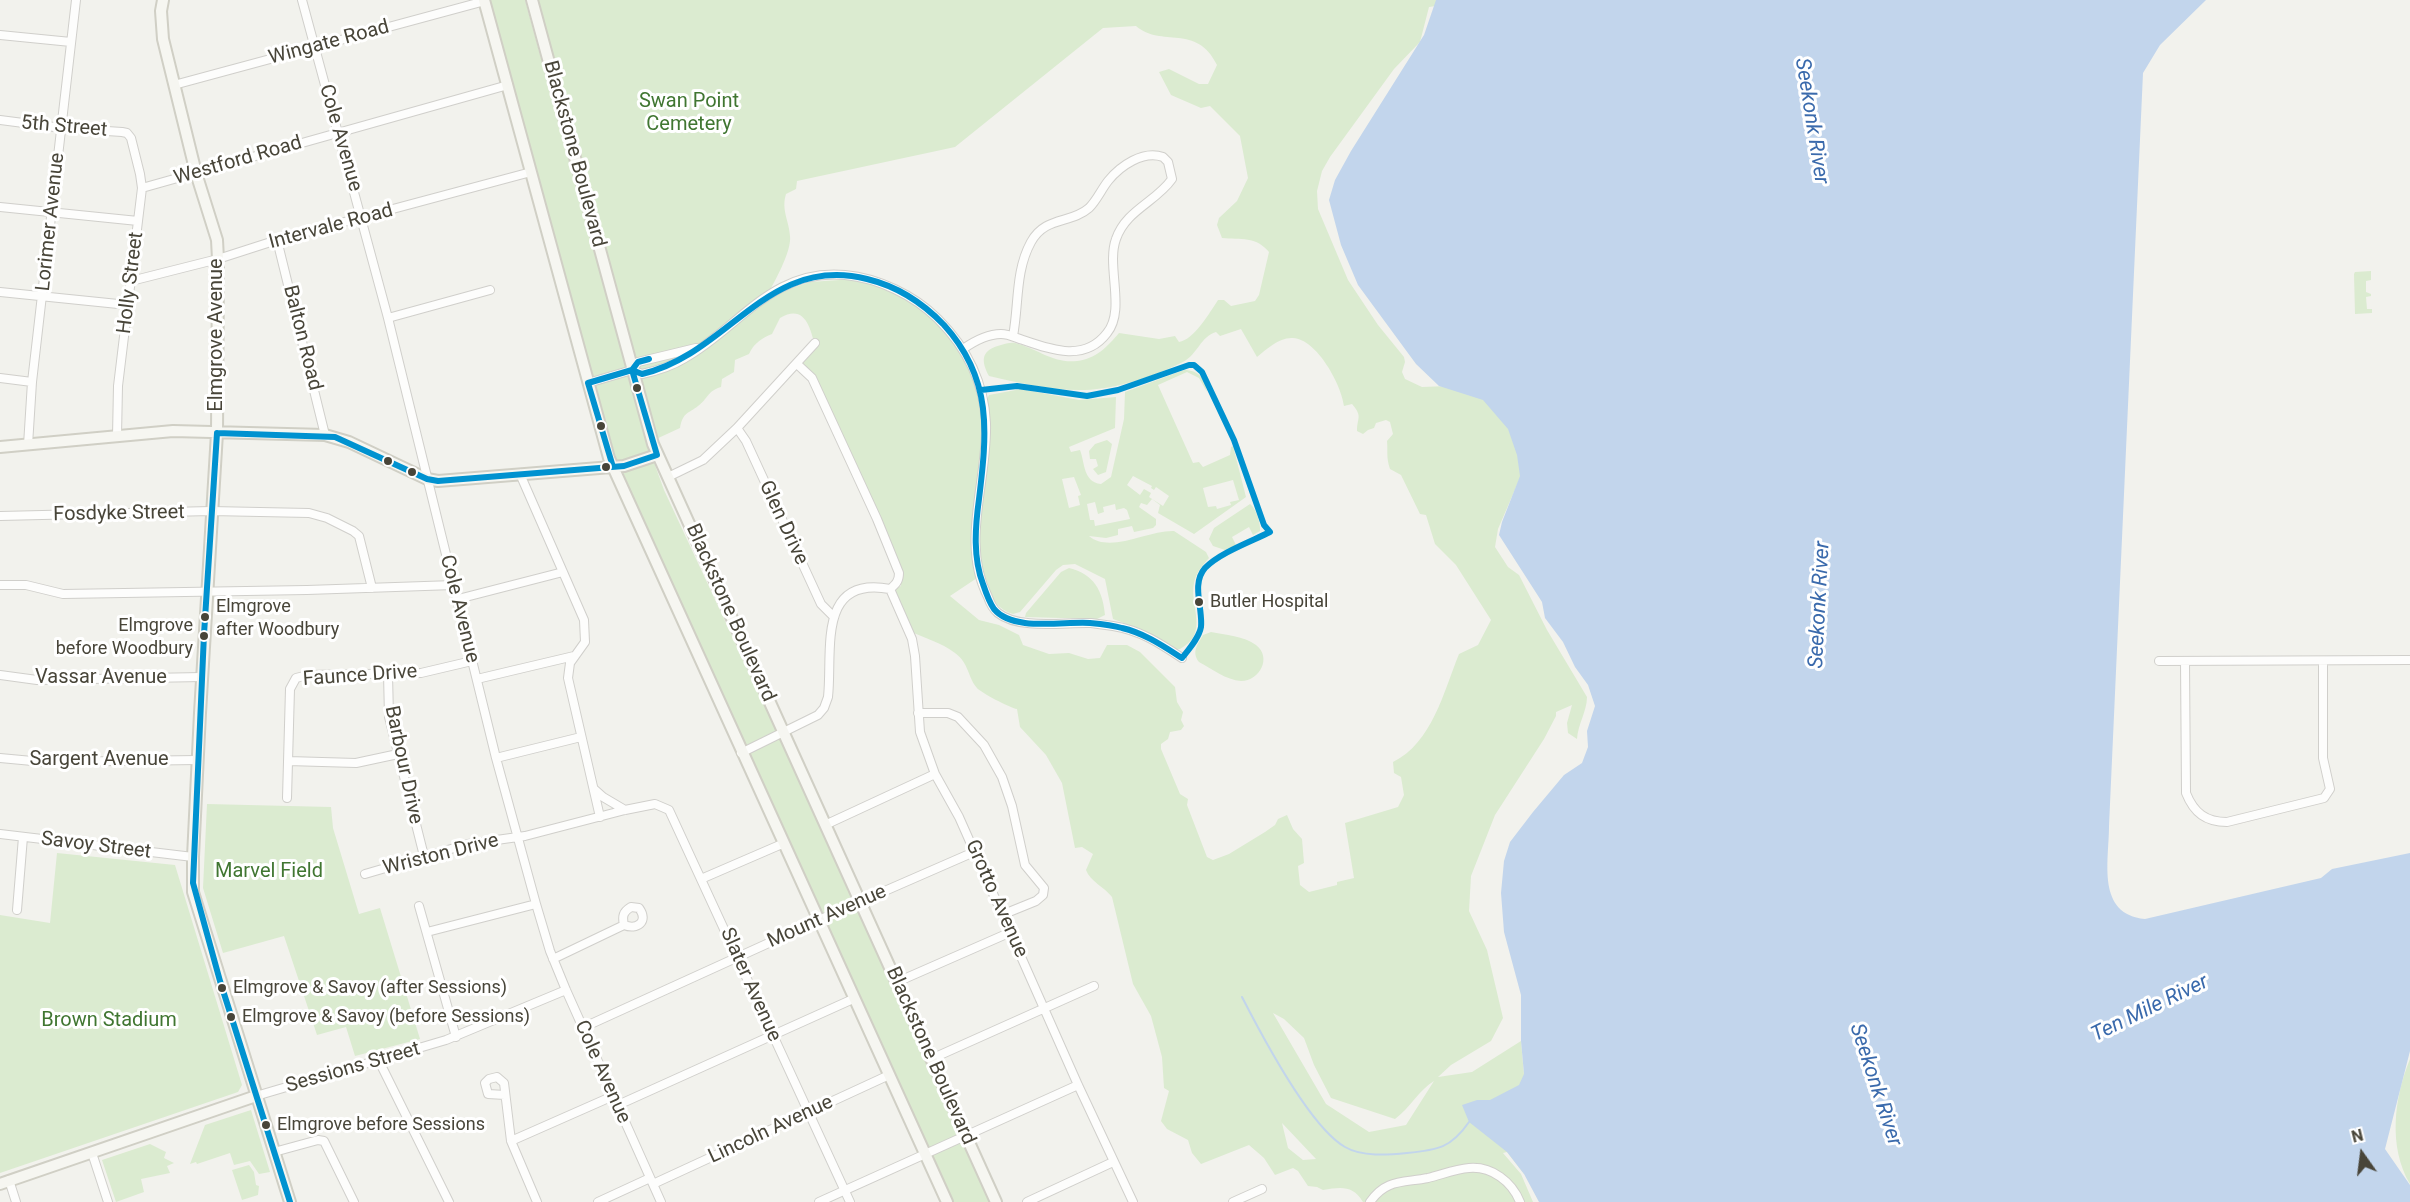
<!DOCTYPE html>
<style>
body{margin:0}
#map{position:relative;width:2410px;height:1202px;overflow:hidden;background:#f2f2ed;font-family:Roboto,sans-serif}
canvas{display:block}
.north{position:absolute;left:2332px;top:1124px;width:60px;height:60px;-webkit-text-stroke:4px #fff;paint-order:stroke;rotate:346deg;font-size:16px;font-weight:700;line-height:24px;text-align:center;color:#484539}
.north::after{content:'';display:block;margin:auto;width:21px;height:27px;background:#484539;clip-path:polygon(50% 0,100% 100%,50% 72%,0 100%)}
</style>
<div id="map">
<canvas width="2410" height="1202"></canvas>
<div class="north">N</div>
</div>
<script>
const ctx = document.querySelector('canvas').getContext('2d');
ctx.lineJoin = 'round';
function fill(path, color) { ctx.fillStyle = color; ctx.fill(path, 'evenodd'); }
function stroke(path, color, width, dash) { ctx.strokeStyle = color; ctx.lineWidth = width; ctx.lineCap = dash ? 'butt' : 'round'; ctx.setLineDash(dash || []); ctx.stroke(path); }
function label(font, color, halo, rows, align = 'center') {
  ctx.font = font + ' Roboto,sans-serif'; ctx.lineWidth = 6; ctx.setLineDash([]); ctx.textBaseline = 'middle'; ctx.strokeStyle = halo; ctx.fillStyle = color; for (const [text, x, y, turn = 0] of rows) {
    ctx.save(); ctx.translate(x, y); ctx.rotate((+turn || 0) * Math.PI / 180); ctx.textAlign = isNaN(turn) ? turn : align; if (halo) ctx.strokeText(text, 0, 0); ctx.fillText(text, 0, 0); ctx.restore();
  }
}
const green = new Path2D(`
 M488,0H525L628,375L647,443L664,490L835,857L956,1129L992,1202H951L741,739L615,455Z
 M534,0H1436V6L1429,7L1420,42L1394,69L1330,157L1322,171L1317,191L1318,209L1348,280L1378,325L1404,357L1405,362L1402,372L1405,379L1422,387L1448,386L1486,399L1532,450L1498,529L1495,547L1508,567L1519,575L1547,630L1587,697C1587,711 1578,724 1577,739L1568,733L1567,723L1572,705L1556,712V716L1544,739L1495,815L1471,876L1469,911L1487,950L1503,1018L1491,1041L1451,1065L1438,1077L1472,1072L1521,1041L1524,1074V1174L1507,1152L1503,1153L1521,1174L1533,1202H1363C1353,1185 1341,1187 1323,1190L1317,1187L1308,1186L1298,1171L1293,1168L1275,1175L1264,1158L1249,1145L1201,1164L1192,1153L1188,1140L1167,1129L1161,1121L1169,1091L1164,1088L1162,1057L1151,1016L1133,984L1112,897C1104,887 1090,881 1086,870L1093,854L1082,847L1075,848L1062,783L1046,755L1020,727L1017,709C1010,708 980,692 977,688C968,678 969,663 955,653C942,643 925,638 909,631L892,590L901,586L900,575L820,388L800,365L815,347C811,329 805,303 780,318L772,334C762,338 754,343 749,354L735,360L734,372L722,379L721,387C707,391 708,399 698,406C688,414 683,412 680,428L654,440L583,182L590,180L587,169L580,171ZM1136,26C1161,48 1197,23 1217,65L1208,84H1199L1169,69L1159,72L1171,95L1201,108L1210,106L1240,136L1248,178L1237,201L1219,218L1217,225L1222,238C1241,240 1256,236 1269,252L1259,295L1255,301L1231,306L1224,300H1218C1210,312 1194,340 1179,342L1175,336L1159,339L1119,333C1108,346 1096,359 1077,361C1054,364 1036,348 1015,343C1010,342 1005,344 1001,345C982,350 980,359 989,376C1019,383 1053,391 1085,390C1116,389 1155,376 1183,362C1197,355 1201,336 1216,332L1220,336L1241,329L1257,357C1267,349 1279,337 1293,338C1317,339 1342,386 1344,406L1352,404C1363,417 1357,417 1357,431L1363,434L1368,430L1374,428L1376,423L1386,420L1390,422L1393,434L1387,441C1388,452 1386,457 1390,469L1401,475L1420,514L1426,515L1435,544L1456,565L1491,620L1478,645L1459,654C1444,691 1432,743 1393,762L1394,773L1401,777L1404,795L1398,807L1345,823L1354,878L1337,882V885L1309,892L1300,885L1298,866L1304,863L1302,839L1293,829L1287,815L1278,819L1275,825L1265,832L1229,854L1213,860L1207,857L1187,805L1188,799L1180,794L1161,749V744L1168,739L1170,732L1181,730L1184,726L1181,720L1183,712L1177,702L1175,687L1140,652L1127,645H1107L1100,658L1088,659L1069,653L1049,654L1023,645L1019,635L999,625L979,620L950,596L980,576L978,519L985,415L970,360L933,313L894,291L854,279L810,282L766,297C774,283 792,251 790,236C789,220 781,210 786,194L796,189L797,181L955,147L1103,28ZM1273,1013L1284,1019L1304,1038L1314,1065L1331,1098L1395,1119C1410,1108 1419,1090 1434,1081L1406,1125L1369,1132L1326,1104ZM1282,1123L1316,1159L1303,1160L1288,1148Z
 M2371,271V280L2366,281V292L2371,294V296L2366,297L2367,309H2372V313L2355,314L2354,274L2355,272Z
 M1184,370C1199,370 1205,379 1207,392L1199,378L1187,372L1158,385L1193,463L1199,462L1203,467L1230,455L1231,447L1233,446L1246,497L1194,534L1158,513L1160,505L1152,499L1147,505L1141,503L1139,507L1156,519V525L1153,528L1134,532L1132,526L1118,529V535L1106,538L1089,536C1110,554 1148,530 1174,531L1206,552L1209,558C1202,566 1196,573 1194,583C1189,606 1210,633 1180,649H1176L1140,629L1113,619L1105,579L1075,564L1063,565L1056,570L1020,612L1013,614C958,598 988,476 990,436C991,423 988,411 987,399L989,395L1021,389L1079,400L1116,397L1115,428L1069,447L1071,452L1080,450C1085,463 1083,482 1101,484L1111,477L1124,419L1125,392ZM1133,476L1152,486L1151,488L1154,490L1156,487L1169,496L1163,506L1149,497L1151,493L1144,489L1140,495L1127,485ZM1074,477L1081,495L1078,496L1080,505L1069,508L1062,479ZM1233,480L1239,500L1230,502L1231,505L1217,509L1216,506L1208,507L1203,488ZM1095,502L1098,514L1104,512L1103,507L1115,504L1116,510L1124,508L1127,510L1130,519L1095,526L1094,520H1090L1087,504Z
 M1107,440L1112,444L1106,472L1098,475L1093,469L1098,466L1096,459H1090L1089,451L1095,444Z
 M1250,504C1256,508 1261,524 1260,531L1253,535L1249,527L1232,537L1236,545L1225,550L1213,546L1209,539L1214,528Z
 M1069,568C1094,574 1103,591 1105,615L1097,619L1025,617L1026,613L1061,572Z
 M1211,632C1225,635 1244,636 1256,645C1272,657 1260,681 1241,681C1226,680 1212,669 1199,662C1191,652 1198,644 1203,635Z
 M207,804L331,807L333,828L359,914L380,908L420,1039L355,1056L346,1027L317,1035L284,936L223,953L203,888Z
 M57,853L175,865L242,1085L238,1092L0,1173V915L50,923Z
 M2410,1059V1184C2388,1147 2394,1098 2410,1059Z
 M251,1110L270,1172L259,1174L250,1161L234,1165L230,1153L197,1164L196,1162L190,1164L205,1125Z
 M150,1144L166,1152L164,1158L174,1163L167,1166L170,1173L141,1179L144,1192L116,1202L102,1160Z
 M249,1165L254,1172L256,1185L259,1186L258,1195L242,1200L232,1170Z`);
const water = new Path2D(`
 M1436,0H2206L2160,45L2143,73L2109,826C2109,862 2096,914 2145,919L2321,878L2332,869L2410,853V1051L2385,1149L2410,1185V1202H1539L1524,1174L1507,1152L1469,1122L1462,1105L1477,1100H1490L1519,1085L1524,1074L1521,1041V995L1504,932L1501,893L1504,861L1510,842L1533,812L1564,775L1582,763L1588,747L1587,731L1595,706L1588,685L1575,667L1563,642L1545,618L1542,602L1499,535L1502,522L1520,476L1517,455L1508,429L1483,400L1439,386L1416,364L1358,285L1341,245L1329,200L1335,180L1351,151L1424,35Z`);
const stream = new Path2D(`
 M1242,997C1261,1034 1310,1127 1345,1147C1362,1157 1388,1155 1407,1153C1438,1150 1451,1148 1469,1122`);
const street = new Path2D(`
 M302,0L388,318L496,758L536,904L550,951L566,990L661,1202
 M0,35L71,42
 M174,85L485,1
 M0,120L62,128L122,132L127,133L131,138L140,174L142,188L118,386L117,436
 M142,188L508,85
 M0,207L138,221
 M277,240L325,435
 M131,281L218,259L277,240L531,172
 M0,292L128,305
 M388,318L490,290
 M963,349C973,342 988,334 1001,334C1009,334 1016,338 1023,340C1052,350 1085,362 1107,333C1126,310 1106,266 1116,239C1126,210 1156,202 1172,179L1168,162L1163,157C1143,150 1120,166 1108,181C1101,190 1097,200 1089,208C1071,224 1045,216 1031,242C1015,271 1019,305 1013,336
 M632,370L642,374C656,371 672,366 685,358C739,328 772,268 845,275C878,278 914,295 938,319C966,347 984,382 986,423C988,480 960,543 988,597C990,603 993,609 998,613C1019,630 1065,622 1091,623C1098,624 1106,625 1113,626C1140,630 1161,644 1182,658
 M0,378L32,382
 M588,383L632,370L638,362L696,348
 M737,428L746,441L821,604L833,616
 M28,445L32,382L76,0
 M520,474L584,620L585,642L570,663L568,678L600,817
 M668,477L703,460L737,428L815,343
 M0,516L211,511L309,513L327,518L353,531L359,536L372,588
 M0,585H26L63,594L307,590L454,585
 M890,589L912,639L915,656L920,732L935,774L959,817L1078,1085L1133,1202
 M458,599L563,572
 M2159,661L2410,660
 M2185,661L2186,793C2194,813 2206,822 2227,822L2316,800L2324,798L2330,789L2323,758V661
 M388,674L389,717L424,856
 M0,675L37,680L202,677
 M477,679L574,656
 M918,713H948L958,717L984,745L1002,777L1012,806L1025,865L1044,888L1043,895L1036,901L1004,914
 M741,753L818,715L824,708L828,697C833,652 816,575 890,589C896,584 899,581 899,573L877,519L812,378L797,364
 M0,758L43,762L198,760
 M496,758L581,737
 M288,761L356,763L398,754
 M594,789L603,797L625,810
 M287,798L290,689L296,678L308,675L421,673L472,661
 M825,825L935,774
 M0,834L193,857
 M365,874L468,844L525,836L625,810L655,804L669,810L850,1202
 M701,879L782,844
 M419,906L456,1037
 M17,910L23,837
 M427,932L536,904
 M553,959L624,925C637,930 649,922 639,908L631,907C623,912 622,916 624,925
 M897,982L1011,932
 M582,1028L839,911L974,852
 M931,1059L1094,986
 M379,1061L449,1202
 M505,1095L488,1094L485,1083L489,1079L497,1077L504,1083L511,1141L537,1202
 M256,1096L446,1040L566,990
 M618,1105L853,999
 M511,1141L613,1096
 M274,1152L318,1140L324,1141L354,1202
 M92,1153L108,1202
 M9,1180L16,1202
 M653,1184L887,1076
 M598,1202L650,1178
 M819,1202L1078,1085
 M1027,1202L1113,1162
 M1233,1202L1262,1189
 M1370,1202C1386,1179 1402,1183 1428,1178C1441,1175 1455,1169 1469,1168C1492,1166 1512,1182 1520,1202`);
const secondary = new Path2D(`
 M163,0L161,11L163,39L196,173L217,240L218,259L217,433L200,713L193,857V892L290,1202
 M484,0L609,458L947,1202
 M532,0L653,444L996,1202
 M0,447L173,431L325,435L349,442L427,479L438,481L624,466L657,455
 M0,1184L256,1096`);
const bus1 = new Path2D(`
 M632,370L642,374C729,354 767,254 867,279C896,286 923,303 944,325C993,379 987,433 979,499C975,528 973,558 983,584C986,593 989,602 994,609C1013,632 1064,621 1090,623C1101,624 1112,625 1122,628C1144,633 1163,646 1182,658C1189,649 1199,638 1201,627C1203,608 1191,584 1205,568C1219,553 1252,541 1270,532L1264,525L1234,440L1202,372L1194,365H1189L1118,390L1087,396L1017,386L981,390
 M217,433L204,634L193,883L220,981L290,1202
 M217,433L335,437L427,479L438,481L624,466L657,455L632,370
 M613,467L588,383L632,370L638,362L649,359`);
const markers = [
 [637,388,5,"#484539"],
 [601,426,5,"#484539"],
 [388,461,5,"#484539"],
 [606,467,5,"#484539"],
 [412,472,5,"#484539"],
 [1199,602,5,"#484539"],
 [205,617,5,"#484539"],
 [204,636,5,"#484539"],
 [222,988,5,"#484539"],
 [231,1017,5,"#484539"],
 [266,1125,5,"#484539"]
];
const busNames = [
 ["Butler Hospital",1210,602],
 ["Elmgrove",216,607],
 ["after Woodbury",216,630],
 ["Elmgrove",193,626,"right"],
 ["before Woodbury",193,649,"right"],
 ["Elmgrove & Savoy (after Sessions)",233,988],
 ["Elmgrove & Savoy (before Sessions)",242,1017],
 ["Elmgrove before Sessions",277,1125]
];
const streetNames = [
 ["Wingate Road",329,43,-15],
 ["5th Street",64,127,5],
 ["Cole Avenue",340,138,74],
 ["Blackstone Boulevard",574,154,75],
 ["Westford Road",238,161,-16],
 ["Lorimer Avenue",51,222,-84],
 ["Intervale Road",331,227,-15],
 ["Holly Street",131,283,-83],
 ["Elmgrove Avenue",217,335,-90],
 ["Balton Road",302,338,76],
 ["Fosdyke Street",119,514,-1],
 ["Glen Drive",783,523,65],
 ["Cole Avenue",459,609,76],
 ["Blackstone Boulevard",730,613,66],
 ["Faunce Drive",360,676,-4],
 ["Vassar Avenue",101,678],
 ["Sargent Avenue",99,760],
 ["Barbour Drive",403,765,78],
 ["Savoy Street",96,846,7],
 ["Wriston Drive",441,855,-14],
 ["Grotto Avenue",996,899,66],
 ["Mount Avenue",827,917,-24],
 ["Slater Avenue",750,985,66],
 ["Blackstone Boulevard",930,1056,66],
 ["Sessions Street",353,1068,-16],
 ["Cole Avenue",602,1072,66],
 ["Lincoln Avenue",771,1130,-25]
];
const parkNames = [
 ["Swan Point",689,102],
 ["Cemetery",689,125],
 ["Marvel Field",269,872],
 ["Brown Stadium",109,1021]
];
const waterNames = [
 ["Seekonk River",1811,121,81],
 ["Seekonk River",1820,605,-87],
 ["Ten Mile River",2150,1009,-26],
 ["Seekonk River",1875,1085,72]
];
fill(green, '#dbebd0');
fill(water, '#c2d5ec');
stroke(stream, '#c2d5ec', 2);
stroke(street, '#d0cfcb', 10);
stroke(secondary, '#d0cfc5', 14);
stroke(street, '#fdfdfc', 8);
stroke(secondary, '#f6f6f1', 10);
stroke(bus1, '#0092d0', 6);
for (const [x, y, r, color] of markers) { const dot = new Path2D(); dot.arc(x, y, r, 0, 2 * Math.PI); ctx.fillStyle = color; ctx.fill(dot); stroke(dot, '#fff', 2); }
label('18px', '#484539', '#fff', busNames, 'left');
label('20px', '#484539', '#fff', streetNames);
label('20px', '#407631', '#fff', parkNames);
label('italic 21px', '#3a6aac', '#fff', waterNames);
</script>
